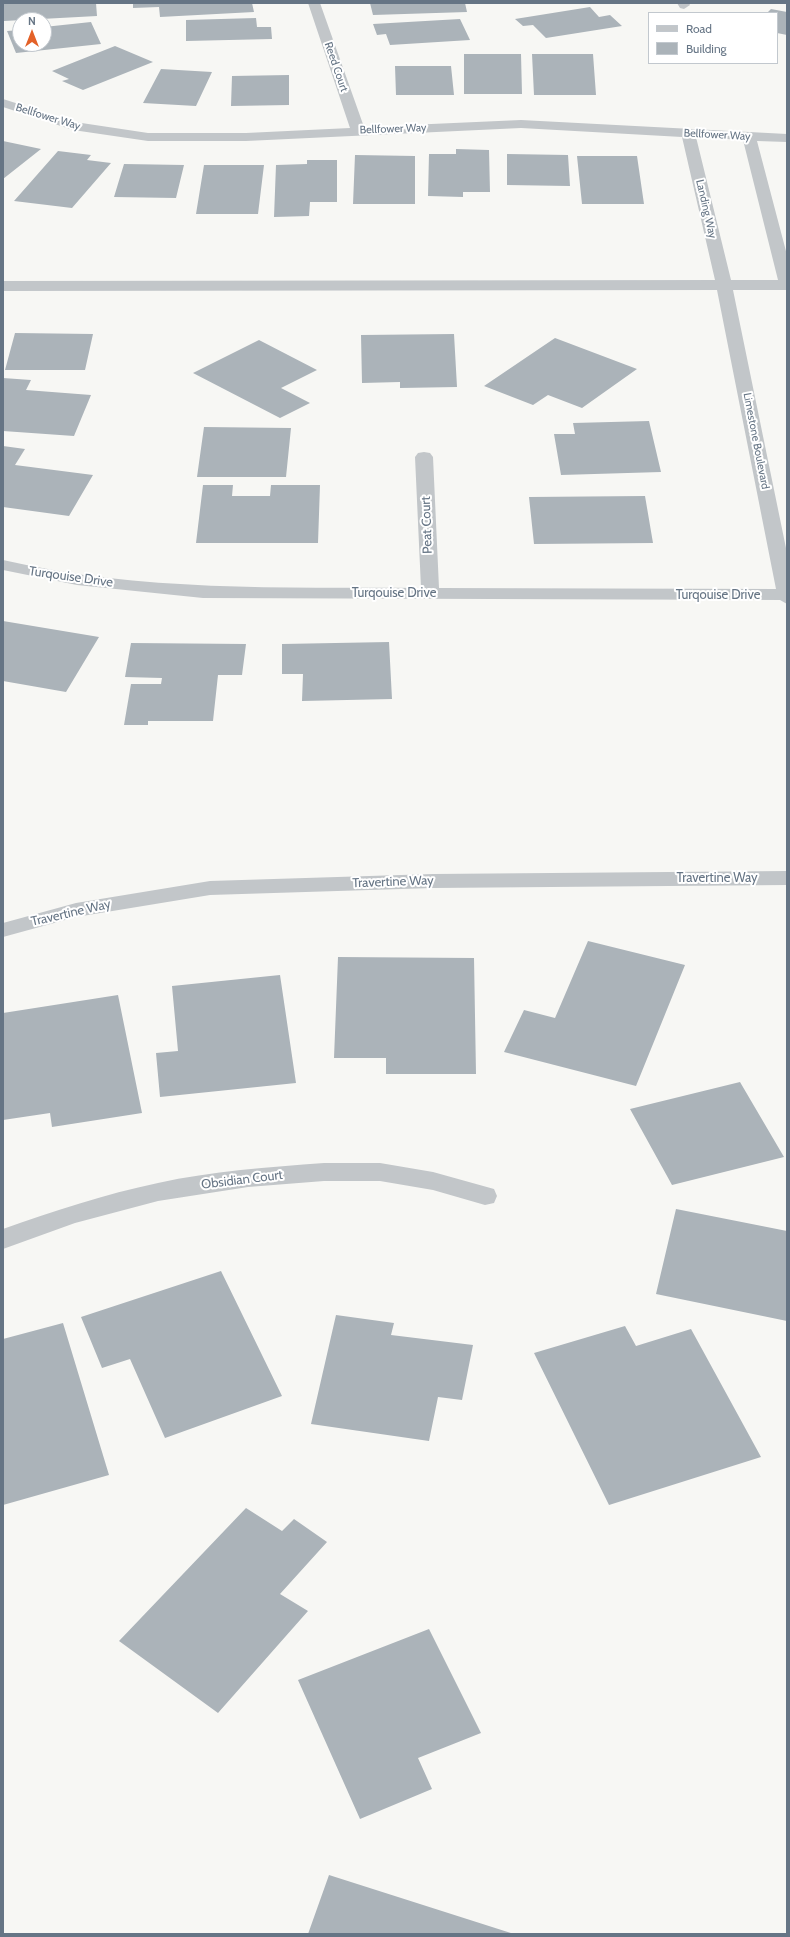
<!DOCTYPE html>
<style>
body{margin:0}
#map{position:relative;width:790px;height:1937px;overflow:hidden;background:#f7f7f4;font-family:Cabin,sans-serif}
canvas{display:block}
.frame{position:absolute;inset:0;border:4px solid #667585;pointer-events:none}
.legend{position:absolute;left:648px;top:12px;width:130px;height:52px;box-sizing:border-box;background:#fff;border:1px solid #c2c8ce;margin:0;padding:5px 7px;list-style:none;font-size:12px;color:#667585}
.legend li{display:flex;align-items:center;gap:8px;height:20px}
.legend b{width:20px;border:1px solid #c2c8ce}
.north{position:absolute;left:12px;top:12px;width:40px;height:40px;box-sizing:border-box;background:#fff;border:1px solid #c2c8ce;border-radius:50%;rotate:0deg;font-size:11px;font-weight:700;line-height:16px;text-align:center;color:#667585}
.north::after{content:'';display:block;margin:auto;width:14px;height:18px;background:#e36128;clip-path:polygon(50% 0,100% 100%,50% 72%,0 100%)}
</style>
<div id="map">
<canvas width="790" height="1937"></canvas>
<div class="frame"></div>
<ul class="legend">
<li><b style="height:5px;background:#c2c6c9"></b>Road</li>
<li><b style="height:11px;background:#abb3b9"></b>Building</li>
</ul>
<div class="north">N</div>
</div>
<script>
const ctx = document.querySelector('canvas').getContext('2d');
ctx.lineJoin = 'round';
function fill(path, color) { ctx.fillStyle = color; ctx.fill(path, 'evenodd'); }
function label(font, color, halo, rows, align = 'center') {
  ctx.font = font + ' Cabin,sans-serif'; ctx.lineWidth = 4; ctx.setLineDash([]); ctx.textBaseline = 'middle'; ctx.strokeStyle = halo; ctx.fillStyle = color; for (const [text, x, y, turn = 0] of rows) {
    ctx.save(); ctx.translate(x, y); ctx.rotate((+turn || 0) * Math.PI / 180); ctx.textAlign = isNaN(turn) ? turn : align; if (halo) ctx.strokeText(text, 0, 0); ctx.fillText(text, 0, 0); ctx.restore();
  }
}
const building = new Path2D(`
 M3,3H96L97,16L4,21Z
 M133,3H252L254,12L160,17L159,7L133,8Z
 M370,3H465L467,12L373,15Z
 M590,7L599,17L610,15L622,26L546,38L533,25L523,26L515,19Z
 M771,9L787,12V35L777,33V13H767Z
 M256,18L257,27H271L272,39L186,41V20Z
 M460,19L470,40L390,45L386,34L377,35L373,24Z
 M91,22L101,44L16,53L7,31L20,30V44H44V27Z
 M115,46L153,62L83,90L62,81L69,79L52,71Z
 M464,54H521L522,94H464Z
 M532,54H593L596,95H534Z
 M395,66H451L454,95H396Z
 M161,69L212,72L196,106L143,103Z
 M289,75V105L231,106L232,76Z
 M3,141L41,149L3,179Z
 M456,149L489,150L490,192H463V197L428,196L429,154H456Z
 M58,151L91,155L87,160L111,163L72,208L14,201Z
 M507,154L568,155L570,186L507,185Z
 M355,155L415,156V204H353Z
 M577,156H637L644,204H582Z
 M307,160H337V202H310L309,216L274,217L276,165L307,164Z
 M124,164L184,165L176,198L114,197Z
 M204,165H264L258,214H196Z
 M15,333L93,334L85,370H5Z
 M454,334L457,387L400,388V382L362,383L361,335Z
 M555,338L637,369L582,408L548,395L533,405L484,386Z
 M259,340L317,370L281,388L310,403L280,418L193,373Z
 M3,378L31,380L26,390L91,395L74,436L3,431Z
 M649,421L661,472L561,475L554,434H575L573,423Z
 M204,427L291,428L286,477H197Z
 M3,446L25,449L15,465L93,475L69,516L3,507Z
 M203,485H233L232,496H270L271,485H320L318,543H196Z
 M645,496L653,543L534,544L529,497Z
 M3,621L99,637L66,692L3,681Z
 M389,642L392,699L302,701L303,674H282V644Z
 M131,643L246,644L242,675H218L213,721H148V725H124L131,684H161L162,678L125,677Z
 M588,941L685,965L636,1086L504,1052L524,1010L555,1018Z
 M338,957L474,958L476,1074H386V1058H334Z
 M280,975L296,1083L160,1097L156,1053L178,1051L172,986Z
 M118,995L142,1113L52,1127L50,1113L3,1120V1013Z
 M740,1082L784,1157L672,1185L630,1109Z
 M676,1209L787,1231V1321L656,1294Z
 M221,1271L282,1396L165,1438L130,1359L102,1368L81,1317Z
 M336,1315L394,1323L391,1335L473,1345L462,1400L438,1397L429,1441L311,1424Z
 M63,1323L109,1475L3,1505V1339Z
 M625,1326L636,1346L691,1329L761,1457L609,1505L534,1353Z
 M246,1508L282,1531L294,1519L327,1542L280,1594L308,1611L218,1713L119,1641Z
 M429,1629L481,1733L418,1758L432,1789L360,1819L298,1680Z
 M329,1875L514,1934H308Z`);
const minor = new Path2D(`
 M308,3H320L364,127L521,120L787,134V142L757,141L787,255V290H733L787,553V604L780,600L203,598L77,585L3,570V560C140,592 281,587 421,588L415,457L418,453L424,452L430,453L433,457L439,588L776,589L717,290L3,291V281L715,280L682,137L521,128L246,141H148L73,130L3,107V99L75,122L148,133H246L350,128ZM696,137L743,140L778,280H731Z
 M677,3H689L690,5L684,9L680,8Z
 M787,871V885L433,888L210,895L76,917L3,937V923L76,903L210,881L433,874Z
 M324,1163H380L433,1172L494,1189L497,1196L494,1203L485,1205L433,1190L380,1181H324L248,1187L158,1201L75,1223L3,1249V1229C54,1211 105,1194 158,1183C212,1171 269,1167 324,1163Z`);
const farStreetnames = [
 ["Reed Court",336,67,71],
 ["Bellfower Way",48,117,17],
 ["Bellfower Way",393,129,-2],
 ["Bellfower Way",717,135,3],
 ["Landing Way",706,209,77],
 ["Limestone Boulevard",756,441,79]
];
const streetNames = [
 ["Peat Court",427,525,-92],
 ["Turqouise Drive",71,577,8],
 ["Turqouise Drive",394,593],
 ["Turqouise Drive",718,595],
 ["Travertine Way",717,878],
 ["Travertine Way",393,882,-2],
 ["Travertine Way",71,913,-13],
 ["Obsidian Court",242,1180,-7]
];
fill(building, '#abb3b9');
fill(minor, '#c2c6c9');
label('11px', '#667585', '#fff', farStreetnames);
label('13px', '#667585', '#fff', streetNames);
</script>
